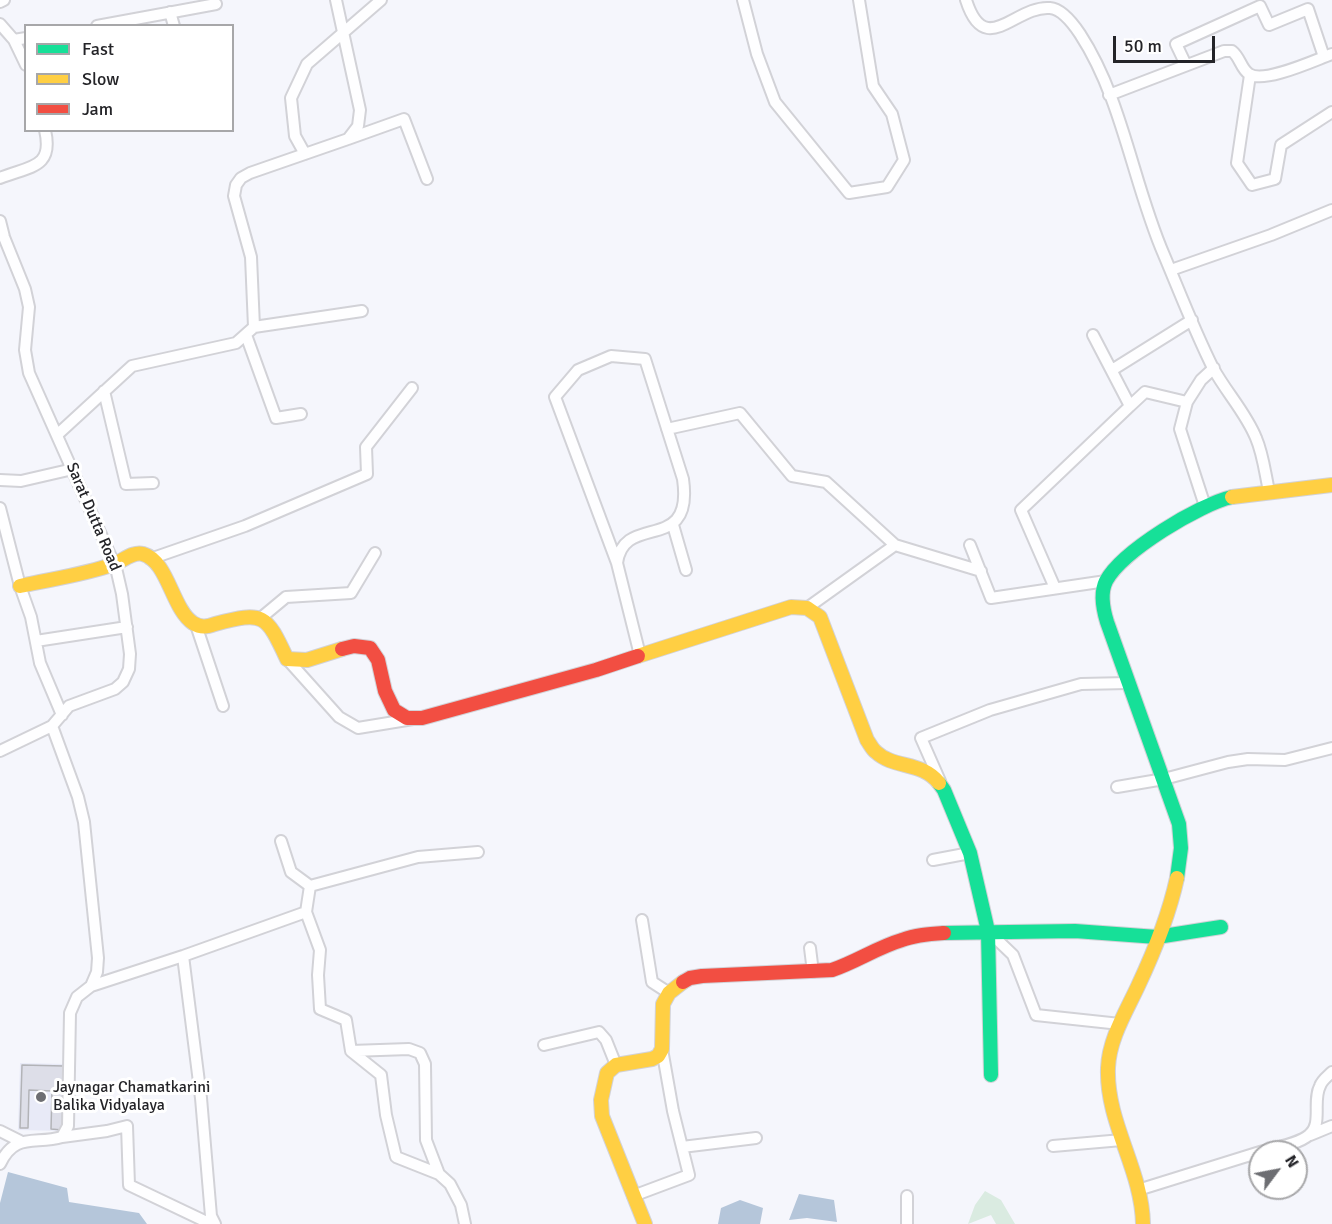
<!DOCTYPE html>
<style>
body{margin:0}
#map{position:relative;width:1332px;height:1224px;overflow:hidden;background:#f5f6fc;font-family:Signika,sans-serif}
canvas{display:block}
.legend{position:absolute;left:24px;top:24px;width:210px;height:108px;box-sizing:border-box;background:#fff;border:2px solid #a7a7a9;margin:0;padding:8px 10px;list-style:none;font-size:18px;color:#242428}
.legend li{display:flex;align-items:center;gap:12px;height:30px}
.legend b{width:30px;border:2px solid #a7a7a9}
.north{position:absolute;left:1248px;top:1140px;width:60px;height:60px;box-sizing:border-box;background:#fff;border:2px solid #a7a7a9;border-radius:50%;rotate:58deg;font-size:16px;font-weight:700;line-height:24px;text-align:center;color:#242428}
.north::after{content:'';display:block;margin:auto;width:21px;height:27px;background:#6d6e72;clip-path:polygon(50% 0,100% 100%,50% 72%,0 100%)}
.scale{position:absolute;left:1113px;top:36px;width:102px;height:27px;box-sizing:border-box;border:3px solid #242428;border-top:0;padding-left:8px;font-size:18px;line-height:21px;white-space:nowrap;color:#242428;-webkit-text-stroke:4px #fff;paint-order:stroke}
</style>
<div id="map">
<canvas width="1332" height="1224"></canvas>
<ul class="legend">
<li><b style="height:8px;background:#16e098"></b>Fast</li>
<li><b style="height:8px;background:#ffcf43"></b>Slow</li>
<li><b style="height:8px;background:#f24e42"></b>Jam</li>
</ul>
<div class="north">N</div>
<div class="scale">50 m</div>
</div>
<script>
const ctx = document.querySelector('canvas').getContext('2d');
ctx.lineJoin = 'round';
function fill(path, color) { ctx.fillStyle = color; ctx.fill(path, 'evenodd'); }
function stroke(path, color, width, dash) { ctx.strokeStyle = color; ctx.lineWidth = width; ctx.lineCap = dash ? 'butt' : 'round'; ctx.setLineDash(dash || []); ctx.stroke(path); }
function label(font, color, halo, rows, align = 'center') {
  ctx.font = font + ' Signika,sans-serif'; ctx.lineWidth = 6; ctx.setLineDash([]); ctx.textBaseline = 'middle'; ctx.strokeStyle = halo; ctx.fillStyle = color; for (const [text, x, y, turn = 0] of rows) {
    ctx.save(); ctx.translate(x, y); ctx.rotate((+turn || 0) * Math.PI / 180); ctx.textAlign = isNaN(turn) ? turn : align; if (halo) ctx.strokeText(text, 0, 0); ctx.fillText(text, 0, 0); ctx.restore();
  }
}
const built = new Path2D(`
 M20,1063L65,1064L63,1131L18,1130Z`);
const green = new Path2D(`
 M985,1191L1001,1200L1015,1224H996L991,1215L968,1224L975,1205Z`);
const water = new Path2D(`
 M8,1172L67,1188L69,1202L139,1213L147,1224H0V1203Z
 M799,1194L834,1200L837,1222L807,1218L789,1220Z
 M740,1200L763,1208L760,1224H718L721,1208Z`);
const building = new Path2D(`
 M22,1065L64,1066L62,1130L51,1129L52,1091L29,1090L28,1128H20Z`);
const street = new Path2D(`
 M743,0L757,54L775,102L849,193L887,187L904,160L892,114L873,86L859,0
 M966,0C985,60 1015,5 1050,8C1062,9 1074,25 1080,34C1123,100 1133,184 1164,255C1180,293 1195,332 1213,368C1226,392 1246,413 1256,438C1263,454 1265,473 1269,491
 M0,2L4,0
 M170,12L174,26
 M0,24L14,40L26,65
 M97,26L216,4
 M14,40L26,38
 M1186,65L1176,44L1260,6L1269,25L1308,9L1324,57
 M1250,75L1237,163L1252,185L1275,179L1281,145L1332,112
 M1109,95L1224,51H1232C1240,57 1241,69 1249,74C1264,84 1315,60 1332,54
 M348,139L404,119L427,179
 M305,154L295,136L291,98L307,64L381,0
 M0,178C29,166 54,169 45,130
 M0,221L4,237L25,289L29,307L25,350L29,373L116,568L122,594L130,654L129,669L123,682L115,689L69,706L52,726L0,751
 M1171,270L1271,235L1332,210
 M254,327L362,311
 M246,335L276,418L301,414
 M1112,370L1192,320
 M104,391L126,484L153,483
 M1130,406L1145,392L1187,402
 M667,429L740,413L792,476L826,482L895,545
 M58,434L132,366L236,343L254,327L251,257L234,196L236,185L241,178L250,173L348,139L358,126L360,110L336,0
 M0,480L21,481L73,469
 M1205,506L1180,429L1187,402L1201,380L1214,368
 M0,508L20,586L31,617L40,663L62,715
 M673,525L686,570
 M970,545L991,598L1106,581
 M150,559L245,526L367,474L366,447L412,388
 M617,563L555,397L578,370L611,356L645,359L683,479C694,556 624,511 617,563L640,655
 M1055,588L1021,510L1130,406L1093,335
 M807,608L895,545L981,571
 M262,617L286,597L351,593L375,553
 M196,625L223,706
 M36,641L127,627
 M287,659L339,717L358,728L413,719
 M940,781L921,738L990,710L1081,684L1128,683
 M1117,787L1164,779L1228,762L1248,759L1285,760L1332,748
 M281,841L291,872L310,886L306,912L320,950L318,975L320,1009L346,1020L351,1051L381,1075L386,1115L396,1157L439,1174
 M933,860L970,853
 M310,886L418,857L478,852
 M642,920L652,982L669,993
 M988,931L1013,955L1036,1015L1120,1024
 M810,948L813,972
 M183,956L201,1098L211,1216L215,1224
 M91,986L183,956L306,912
 M544,1045L599,1032L606,1040L616,1065
 M351,1051L409,1049L420,1053L425,1064L426,1140L439,1174L450,1184L461,1205L465,1224
 M0,1131L20,1141
 M1310,1135L1332,1126
 M62,1137L107,1131L127,1126L129,1185L211,1224
 M1053,1146L1122,1140
 M682,1147L756,1138
 M1260,1152C1275,1147 1297,1145 1309,1135C1323,1124 1312,1101 1320,1086C1322,1080 1328,1076 1332,1072
 M0,1164C15,1132 35,1145 62,1137L68,1126L70,1013L77,997L91,986L97,972L98,958L84,822L78,797L52,726
 M1138,1190L1260,1152
 M633,1196L689,1175L673,1111L662,1049
 M907,1224V1196`);
const fast = new Path2D(`
 M939,783L944,790L970,853L988,931L991,1075
 M1177,878L1181,848L1179,824L1107,622C1103,609 1100,593 1106,581C1122,551 1200,504 1232,497
 M944,933L1075,931L1157,937L1221,927`);
const slow = new Path2D(`
 M1232,497L1332,485
 M20,586C51,579 84,575 114,564C123,561 133,551 143,554C168,561 172,609 193,623C201,628 207,627 215,624C264,611 266,614 287,659L307,660L342,649
 M638,656L791,607L807,608L820,617L867,740C870,744 872,749 876,752C894,769 922,761 939,783
 M645,1224L602,1116L601,1100L607,1073L616,1065L652,1059L658,1056L662,1049L663,1004L669,993L683,982
 M1143,1224C1142,1169 1106,1123 1108,1068C1109,1039 1126,1012 1138,986C1154,952 1169,915 1177,878`);
const jam = new Path2D(`
 M342,649L354,646L370,648L378,660L385,691L394,710L407,718H422L596,670L638,656
 M683,982L690,978L702,976L832,970C856,962 878,947 902,940C915,935 929,934 944,933`);
const markers = [
 [41,1097,6,"#6d6e72"]
];
const streetNames = [
 ["Sarat Dutta Road",93,517,67]
];
const poiNames = [
 ["Jaynagar Chamatkarini",53,1088],
 ["Balika Vidyalaya",53,1106]
];
fill(built, '#e8eaf7');
fill(green, '#daebe1');
fill(water, '#b5c6da');
fill(building, '#dddee8');
stroke(building, '#b2b3b7', 1.5);
stroke(street, '#d2d2d7', 14);
stroke(fast, '#d2d2d7', 16);
stroke(slow, '#d2d2d7', 16);
stroke(jam, '#d2d2d7', 16);
stroke(street, '#fefeff', 10);
stroke(fast, '#16e098', 14);
stroke(slow, '#ffcf43', 14);
stroke(jam, '#f24e42', 14);
for (const [x, y, r, color] of markers) { const dot = new Path2D(); dot.arc(x, y, r, 0, 2 * Math.PI); ctx.fillStyle = color; ctx.fill(dot); stroke(dot, '#fff', 2); }
label('16px', '#242428', '#fff', streetNames);
label('16px', '#242428', '#fff', poiNames, 'left');
</script>
